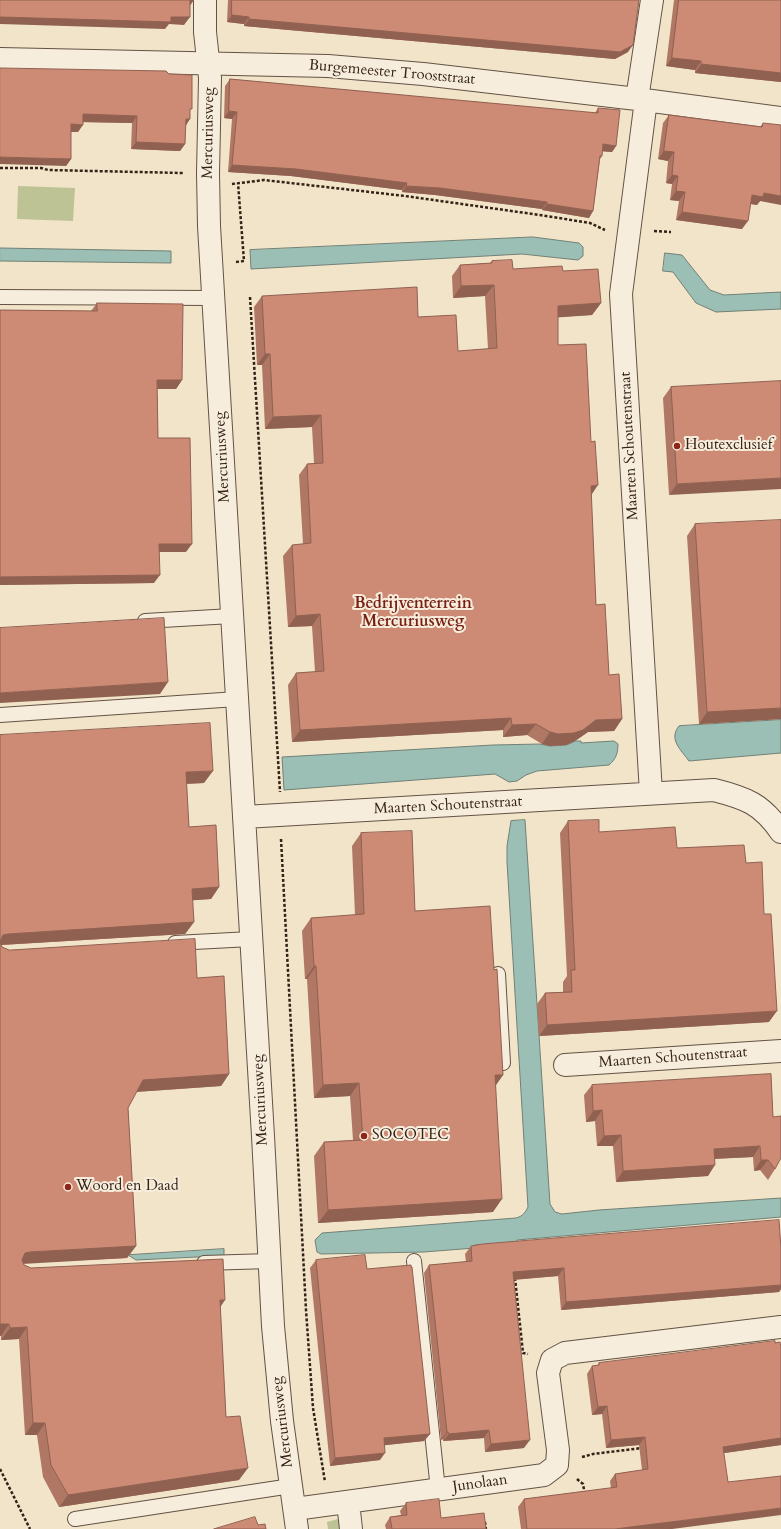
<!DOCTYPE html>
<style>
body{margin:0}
canvas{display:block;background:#f1e4c9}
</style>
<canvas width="781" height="1529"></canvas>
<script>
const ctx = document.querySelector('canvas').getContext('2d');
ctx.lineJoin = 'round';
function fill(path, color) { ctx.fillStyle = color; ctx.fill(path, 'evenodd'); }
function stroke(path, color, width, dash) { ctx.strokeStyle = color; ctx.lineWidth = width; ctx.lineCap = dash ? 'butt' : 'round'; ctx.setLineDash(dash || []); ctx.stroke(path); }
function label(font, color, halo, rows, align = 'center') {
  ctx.font = font + ' Cardo,serif'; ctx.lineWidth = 4; ctx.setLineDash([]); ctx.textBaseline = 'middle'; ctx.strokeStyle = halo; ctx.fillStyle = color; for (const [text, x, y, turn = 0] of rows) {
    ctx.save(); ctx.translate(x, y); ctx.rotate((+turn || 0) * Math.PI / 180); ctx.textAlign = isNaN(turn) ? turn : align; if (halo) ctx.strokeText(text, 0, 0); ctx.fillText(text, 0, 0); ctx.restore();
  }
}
const green = new Path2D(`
 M18,186L75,188L73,221L17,219Z
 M338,1519L344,1523L346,1529H328L327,1522Z`);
const water = new Path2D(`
 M533,237L579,243L583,247V256L578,260L522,254L251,269L250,250Z
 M0,248L171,251V263L0,261Z
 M665,253L682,255L710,290L724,295L781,292V309L716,312L696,303L673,272L663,271Z
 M781,720V753L689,761C681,750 668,739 679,726Z
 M576,741H581V743L614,741L618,744C618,753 616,759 609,765L537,771L526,775L517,781L509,782L495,774L284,790L282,757L493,745L540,744L550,746L566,745Z
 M525,820L550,1204L555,1212L562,1214L599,1210L781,1198V1217L517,1240V1243L475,1245V1248L424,1252L321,1254L317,1252L315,1240L322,1233L516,1218C523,1216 525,1213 528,1207L507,862V846L511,821Z
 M224,1249V1255L217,1256L136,1260L128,1255Z`);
const path = new Path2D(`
 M0,168H41L48,170L183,173
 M232,184L264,180L405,196L540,215L590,223L605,230
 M654,231L671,232
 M236,262L244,261L238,183
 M250,297L280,792
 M281,839L306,1310L313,1408L325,1482
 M515,1278L523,1353L528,1354
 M582,1457L593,1454L642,1448
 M0,1469L30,1529
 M577,1479L583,1484L585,1495
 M485,1522L486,1529`);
const lane = new Path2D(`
 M0,297L214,298
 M145,621L232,616
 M0,715L237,699
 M175,943L251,939
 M498,974L503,1063
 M414,1261L438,1490
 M204,1263L270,1261
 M75,1519L291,1486`);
const street = new Path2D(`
 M205,0V32L210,78L208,173L209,226L263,1136L273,1326L282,1421L297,1529
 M0,59L328,66L423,74L637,99L781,118
 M637,99L652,0
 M646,100L621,294L651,793
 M244,817L714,790C746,798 762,804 781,832
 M565,1065L781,1051
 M348,1502L351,1529
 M295,1509L544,1475L557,1465L558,1450L548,1373L552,1360L565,1353L781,1327`);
const wall = new Path2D(`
 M228,0H639L628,52L615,59L244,26V24L227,22Z
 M674,0H781V82L695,73V70L666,66Z
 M0,68L190,111L185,127V144L180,151L131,149L132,123L83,122L78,132H71V159L66,166Z
 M230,79L595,113L598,108L616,146L612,152L602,151V156L600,159L593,211L589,218L542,210V209L435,195L402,192V190L291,176L228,172L232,119L224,118L225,86Z
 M669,115L760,127L763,123L760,201L757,205L750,204L742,229L676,220L679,201L670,200L672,184L666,183L668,161L658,159L663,123Z
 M492,261L513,269L563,271L601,303L592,315L558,317V345L591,495L596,605L609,675L622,719L614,731L588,732L575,741L566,745L550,746L542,744L527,735L503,737V730L292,742L288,685L296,673L315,672L312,626L288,627L283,556L292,545L303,544L299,475L307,464L314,463L312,427L265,429L262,365H257L254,307L262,296L418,317L458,351L488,349L485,296L453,298L452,276L460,265L490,263Z
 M97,303L182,380L176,389H157L158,438L186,552H159L154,583L0,585V310L91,311Z
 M781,381L669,495L663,398L671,387Z
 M695,524L781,719L699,724L687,536Z
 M0,735L204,783L186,784L189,827L219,887L211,899L192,900L194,922L185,934L1,945L2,947L9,950L197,978L229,1074L221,1086L136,1092L128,1108L136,1246L127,1258L23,1263L24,1265L31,1268L220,1307L226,1417L239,1480L59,1507L43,1477L37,1435H25L19,1339L1,1340V1336H0Z
 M568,821L599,832L746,863L769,1022L539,1036L537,1004L545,993L563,992V982L567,976L560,833Z
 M361,833L415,911L494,970L503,1075L495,1086L493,1212L318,1223L314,1156L324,1142L353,1140L350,1096L314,1098L307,979H305L302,931L311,918L355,915L352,846Z
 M771,1074L775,1169L768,1180L760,1170L754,1171L753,1157L715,1159L708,1176L616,1182L613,1146H597L595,1121L586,1122L584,1095L592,1085Z
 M471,1246L781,1248V1289L779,1292L561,1310L558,1276L514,1280L524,1448L485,1452L484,1438L443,1441V1439L441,1440L424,1273L429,1265L466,1262L465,1254Z
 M316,1260L367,1269L430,1434L424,1441L384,1445L380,1460L330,1466L310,1268Z
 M775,1343L781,1347V1445L724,1453L672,1529H521L518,1507L524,1499L611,1488L610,1481L615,1474L642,1470L639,1445L606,1448L602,1414L592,1415L587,1374L592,1366H597L599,1363Z
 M406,1503L441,1518L486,1529H386L385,1525L390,1517L401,1515L400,1511Z`);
const shadedWall = new Path2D(`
 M190,0H194L189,7Z
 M232,15L249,17L244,24L227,22Z
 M0,17H190L184,25L169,24L165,29L0,24Z
 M249,19L633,45L628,52L615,59L244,26Z
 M672,58L701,61L695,70L666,66Z
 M701,64L781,73V82L695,73Z
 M229,111L237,112L232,119L224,118Z
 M83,114L137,116L132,123L78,122Z
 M186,119H190L185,127Z
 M71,124L83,125L78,132H66Z
 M136,142L185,144L180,151L131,149Z
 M603,144L616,146L612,152L598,151Z
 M664,151L674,152L668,161L658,159Z
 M0,157L71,159L66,166L0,164Z
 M232,165L296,169L407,183L402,190L291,176L228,172Z
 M672,175L678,176L672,184L666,183Z
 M406,186L440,188L547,202L542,209L435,195L402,192Z
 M676,191L685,192L679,201L670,200Z
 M764,193L781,196V205L760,201L757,205L746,203L752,195Z
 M547,204L593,211L589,218L542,210Z
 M682,212L748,221L742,229L676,220Z
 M494,285L485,296L453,298L461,286Z
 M601,303L592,315L550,318L558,306Z
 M265,354H270L262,365H257Z
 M157,380H182L176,389H151Z
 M321,415L312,427L265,429L273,417Z
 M781,478V489L669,495L677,484Z
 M598,485L590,497L591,486Z
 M159,544H192L186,552H153Z
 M160,575L154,583L0,585V577Z
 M320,614L312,626L288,627L296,616Z
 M168,682L160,694L0,703V693Z
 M781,708V719L699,724L707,712Z
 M511,718L503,730L292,742L300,730Z
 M622,719L614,731L588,732L575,741L566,745L550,746L542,744L550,732L596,720Z
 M536,724L527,735L503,737L512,725Z
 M213,771L204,783L178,784L186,772Z
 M219,887L211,899L184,901L192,889Z
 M194,922L185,934L0,945V940L3,935L8,934Z
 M314,966H316L307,979H305Z
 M777,1011L769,1022L539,1036L547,1025Z
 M229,1074L221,1086L134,1092L143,1080Z
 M495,1075H503L494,1088Z
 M359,1083L350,1096L314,1098L323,1085Z
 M602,1110L595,1121L586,1122L593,1111Z
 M621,1135L613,1146H597L604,1136Z
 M760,1146L753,1157L707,1159L714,1149Z
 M761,1160H768L760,1170L754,1171Z
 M715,1165L708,1176L616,1182L623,1171Z
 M502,1199L493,1212L318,1223L328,1210Z
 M136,1246L127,1258L22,1264L17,1265L25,1253L30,1252Z
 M564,1268L558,1276L508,1280L513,1272Z
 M781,1285V1289L779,1292L561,1310L566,1302Z
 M220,1300H225L217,1312Z
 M0,1324H9L1,1336H0Z
 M27,1327L19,1339L1,1340L10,1328Z
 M607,1406L602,1414L592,1415L598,1407Z
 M33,1423H45L37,1435H25Z
 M489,1430L484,1438L443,1441L449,1434Z
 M447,1432H448L443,1439L441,1440Z
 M430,1434L424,1441L378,1446L384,1438Z
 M645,1437L639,1445L606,1448L611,1440Z
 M781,1438V1445L718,1454L723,1447Z
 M530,1440L524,1448L485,1452L491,1444Z
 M385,1453L380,1460L330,1466L335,1458Z
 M248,1468L239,1480L59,1507L68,1495Z
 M781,1508V1515L672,1529H615Z`);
const building = new Path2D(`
 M0,0H194H190V17H171V22L0,17Z
 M232,0H639L633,45L620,52L249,19V17L232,15Z
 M679,0H781V73L701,64V61L672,58Z
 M0,68L166,71L169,74L192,75V109H190V119H186L185,144L136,142L137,116L83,114V125L71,124V159L0,157Z
 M230,79L598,113V108L620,110L616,146L603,144L602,156H600L593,211L547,204V202L440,188L406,186L407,183L296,169L232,165L237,112L229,111Z
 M669,115L762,127L763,123L781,125V196L764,193L763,197L752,195L748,221L682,212L685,192L676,191L678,176L672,175L674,152L664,151Z
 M512,260L513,269L562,266L563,271L598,269L601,303L558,306V345L586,344L591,442L595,441L598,485L591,486L596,605L605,604L609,675L619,674L622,719L596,720L583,730L574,733L558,734L550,732L536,724L512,725L511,718L300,730L296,673L324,671L320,614L296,616L292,545L311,543L307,464L323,463L321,415L273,417L270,354H265L262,296L417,287L418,317L456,315L458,351L497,348L494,285L461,286L460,265L492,263V261Z
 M97,303L183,304L182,380H157L158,438H190L192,544H159L160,575L0,577V310L97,311Z
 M781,381V478L677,484L671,387Z
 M781,520V708L707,712L695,524Z
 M164,618L168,682L0,693V628Z
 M210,723L213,771L186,772L189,827L216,825L219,887L192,889L194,922L8,934L3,935L0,942V735Z
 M599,820V832L675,827L677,848L744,845L746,863L762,862L764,914H771L777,1011L547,1025L545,993L572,992L571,970H575L568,821Z
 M412,831L415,911L490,906L494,970L497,969L503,1075H495L502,1199L328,1210L324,1142L363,1140L359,1083L323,1085L316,966H314L311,918L364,914L361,833Z
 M195,939L197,978L224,976L229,1074L143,1080L128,1108L136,1246L30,1252L25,1253L22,1260L24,1265L31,1268L223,1259L225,1300H220L226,1417L240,1416L248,1468L68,1495L51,1465L45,1423H33L27,1327L10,1328L9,1324H0V942L2,947L9,950Z
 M771,1074L773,1117L781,1116V1158L775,1169L768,1160H761L760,1146L714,1149L715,1165L623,1171L621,1135L604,1136L602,1110L593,1111L592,1085Z
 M779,1220L781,1248V1285L566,1302L564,1268L513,1272L530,1440L491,1444L489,1430L449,1434L448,1432H447L429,1265L472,1261L471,1246L483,1244Z
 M365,1255L367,1269L411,1265V1267H412L430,1434L384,1438L385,1453L335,1458L316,1260Z
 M775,1341V1343L780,1342L781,1347V1438L723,1447L728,1482L781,1476V1508L615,1529H527L524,1499L617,1487L615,1474L648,1469L645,1437L611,1440L607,1406L598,1407L592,1366L599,1365V1363Z
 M439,1499L441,1518L484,1513L486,1529H392L390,1517L407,1515L406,1503Z
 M255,1517L258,1525L265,1524L266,1529H214Z`);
const markers = [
 [677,446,4,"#8f2418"],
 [364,1136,4,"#8f2418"],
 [68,1187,4,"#8f2418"]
];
const streetNames = [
 ["Burgemeester Trooststraat",392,73,5],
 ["Mercuriusweg",209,133,-89],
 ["Maarten Schoutenstraat",630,446,-93],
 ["Mercuriusweg",223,457,-93],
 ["Maarten Schoutenstraat",448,806,-3],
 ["Maarten Schoutenstraat",673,1058,-4],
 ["Mercuriusweg",261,1100,-93],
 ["Mercuriusweg",283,1422,-97],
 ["Junolaan",480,1484,-8]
];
const poiNames = [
 ["Houtexclusief",685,446],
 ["SOCOTEC",372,1136],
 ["Woord en Daad",76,1187]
];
const neighbourhoodNames = [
 ["Bedrijventerrein",413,604],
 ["Mercuriusweg",413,622]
];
fill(green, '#bdc394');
fill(water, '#9bbfb5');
stroke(water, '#728076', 1);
stroke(lane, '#645244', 16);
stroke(street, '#645244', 24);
stroke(path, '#352117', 2.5, [3, 2]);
stroke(lane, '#f6eddc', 14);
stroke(street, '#f6eddc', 22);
fill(wall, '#b07764');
fill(shadedWall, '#906151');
fill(building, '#cd8a74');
stroke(building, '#906151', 1);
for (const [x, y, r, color] of markers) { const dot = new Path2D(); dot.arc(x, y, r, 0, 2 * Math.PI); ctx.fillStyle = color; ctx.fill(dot); stroke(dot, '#f6eddc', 1.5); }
label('15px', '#352117', '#f6eddc', streetNames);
label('15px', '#352117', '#f6eddc', poiNames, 'left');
label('bold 16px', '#7a1f14', '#f6eddc', neighbourhoodNames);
</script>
